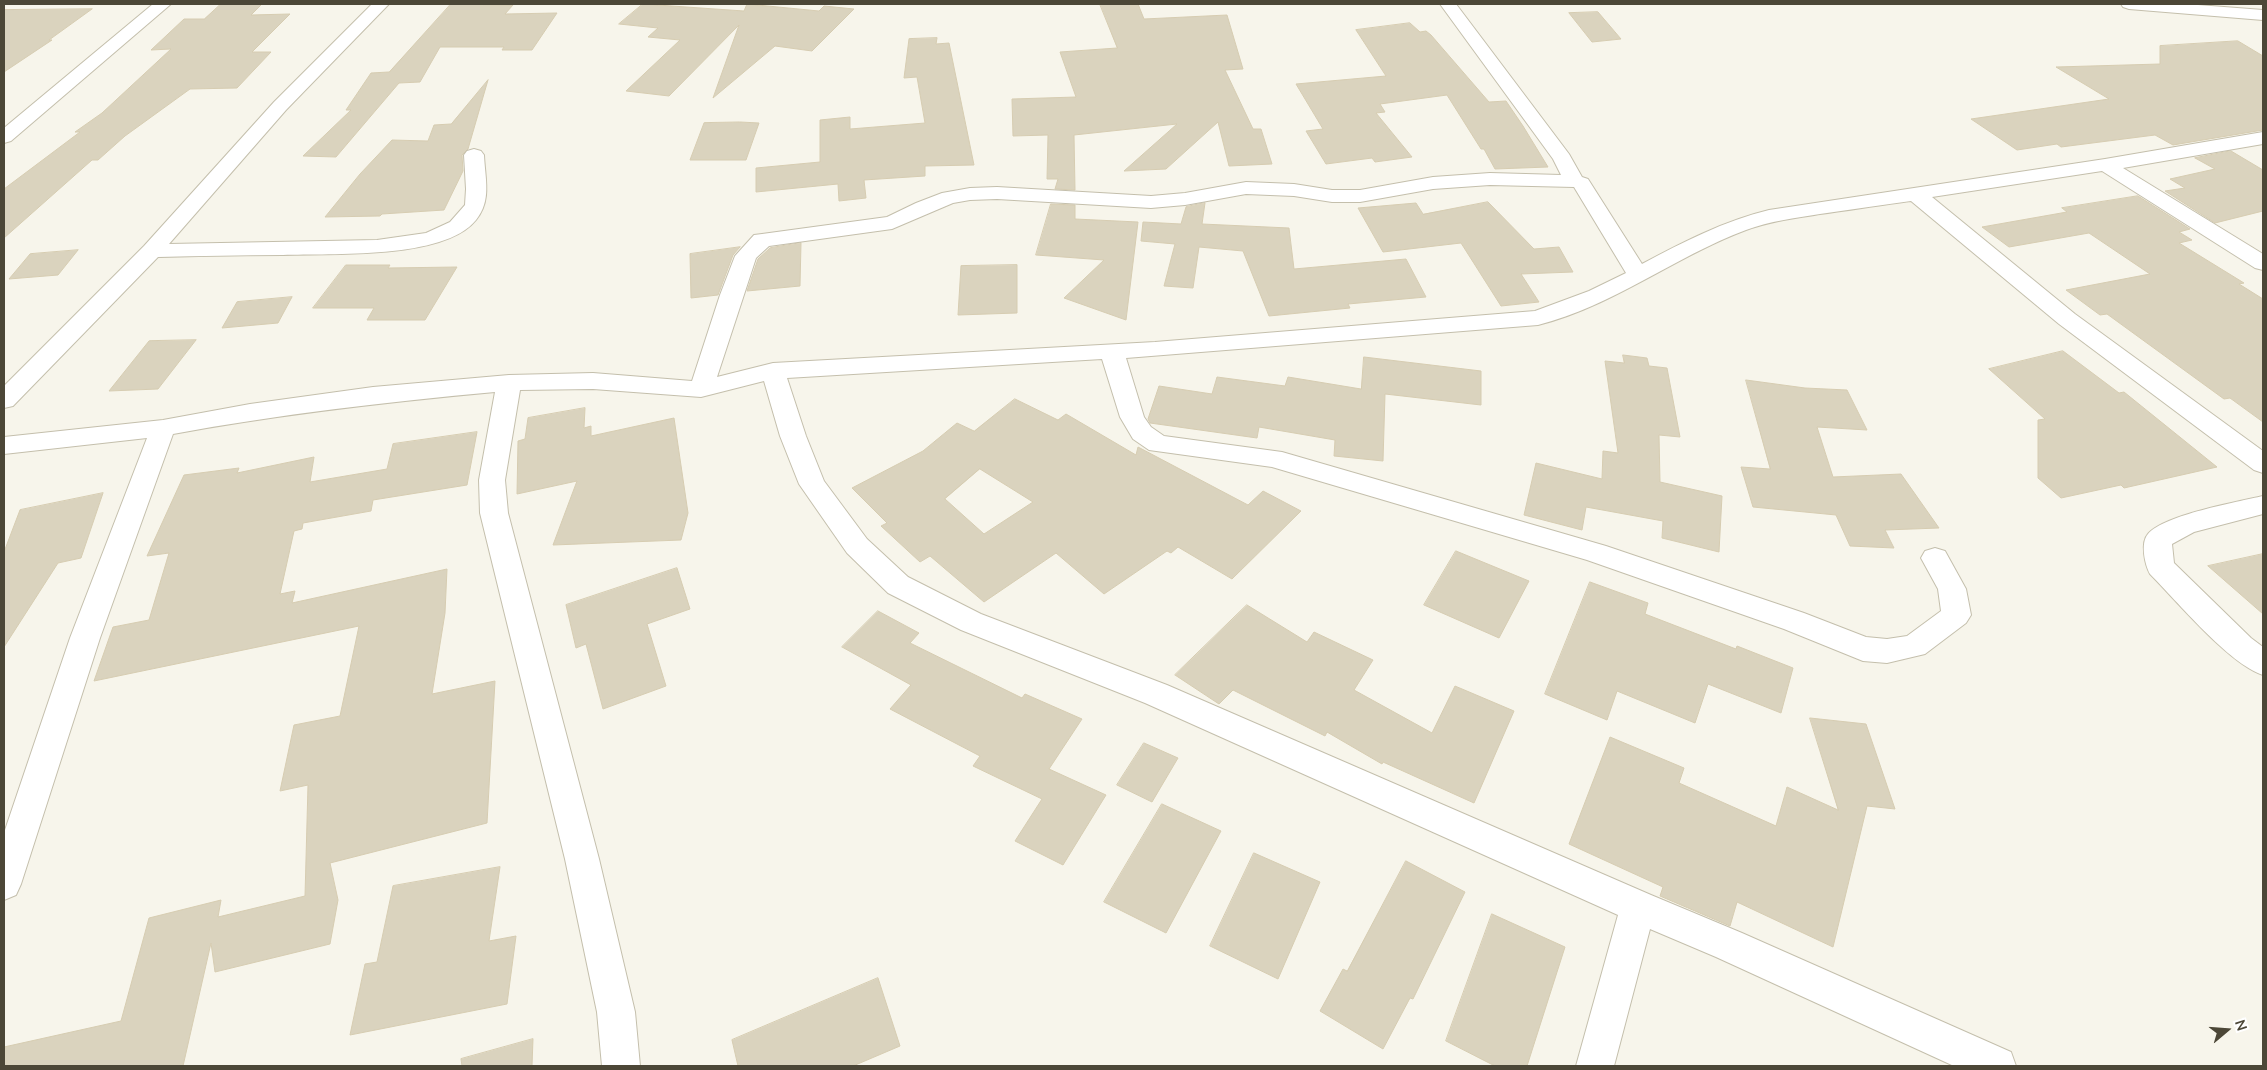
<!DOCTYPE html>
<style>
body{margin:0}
#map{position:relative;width:2267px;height:1070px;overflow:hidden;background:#f7f5eb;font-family:Mulish,sans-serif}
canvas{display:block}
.frame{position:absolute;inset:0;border:5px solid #4c4737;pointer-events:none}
.north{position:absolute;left:2202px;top:1005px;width:50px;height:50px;-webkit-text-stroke:4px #fff;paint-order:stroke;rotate:72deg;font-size:14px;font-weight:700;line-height:20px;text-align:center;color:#4c4737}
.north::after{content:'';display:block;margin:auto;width:18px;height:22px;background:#4c4737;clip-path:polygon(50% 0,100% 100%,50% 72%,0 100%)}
</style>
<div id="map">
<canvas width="2267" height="1070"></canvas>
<div class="frame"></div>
<div class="north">N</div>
</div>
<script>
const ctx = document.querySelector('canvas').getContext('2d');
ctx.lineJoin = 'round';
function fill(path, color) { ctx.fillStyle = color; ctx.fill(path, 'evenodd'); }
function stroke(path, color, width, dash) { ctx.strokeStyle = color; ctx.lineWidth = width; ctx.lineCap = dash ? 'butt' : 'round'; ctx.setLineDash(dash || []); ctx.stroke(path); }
const building = new Path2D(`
 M221,4H262L251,15L290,14L252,52H271L237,88L190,89L125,136L98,160H92L4,238V189L80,132H75L102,113L171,49L151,50L184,19H204Z
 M451,4L513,5L505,14L557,13L532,50H502L504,47H440L420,82L399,83L336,157L303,156L351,110H346L371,73L389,72Z
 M643,4L744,11L747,4L819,11L824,6L854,9L812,51L775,46L713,98L739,25L669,96L626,91L680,40L648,37L658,28L619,24Z
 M1100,4H1138L1144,19L1227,15L1243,69L1225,70L1253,129H1261L1272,164L1229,166L1218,122L1166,169L1124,171L1177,124L1074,135L1075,190L1055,189L1058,179H1047L1048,135L1013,136L1012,99L1076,97L1060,52L1117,48Z
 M92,9L49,40H52L4,72V10Z
 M1598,12L1621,39L1592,42L1569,13Z
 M1410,23L1420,32L1426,31L1431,35L1489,102L1506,101L1523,126L1548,167L1495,169L1484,149H1481L1447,95L1380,104L1385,112L1376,113L1412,157L1375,162L1372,158L1326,164L1306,131L1323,129L1296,84L1386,76L1356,30Z
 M937,38L936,44L949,43L974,165L925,166V176L864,180L866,198L839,201L838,184L756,192V168L820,162V120L850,117V129L925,123L917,77L904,78L909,39Z
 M2238,41L2263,56V130L2173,145L2155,135L2061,147L2057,144L2017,150L1971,119L2109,99L2056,67L2160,64V46Z
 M488,80L468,149L462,155L463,171L444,210L382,214L380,216L325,217L360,174L392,140L428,141L434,125L451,124Z
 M740,122L759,123L746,160H690L704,123Z
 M2231,151L2263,170V211L2215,223L2165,191L2185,188L2170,179L2215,169L2195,158Z
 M2138,196L2190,229L2179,232L2192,240L2179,243L2244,283L2239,284L2263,299V422L2230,398L2224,399L2107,314L2100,315L2066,290L2150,274L2089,233L2009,247L1982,227L2067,212L2062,208Z
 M1488,202L1534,249L1559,247L1573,272L1521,274L1539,302L1501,306L1461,243L1383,252L1358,208L1416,203L1423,214Z
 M1205,203L1202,224L1289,228L1294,269L1406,259L1426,297L1348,304L1350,308L1269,316L1243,251L1199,247L1193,288L1164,286L1175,244L1141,241L1143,222L1181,224L1186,207Z
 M1051,204L1075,205V219L1138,222L1126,320L1064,298L1104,260L1036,255Z
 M801,243L800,286L747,291L758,259L770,248Z
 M740,247L733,255L718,295L691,298L690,254Z
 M78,250L58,275L9,279L30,254Z
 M346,265H390L388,268L457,267L425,320H367L374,308H313Z
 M1017,265V313L958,315L961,266Z
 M292,297L278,323L222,328L237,302Z
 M196,340L158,389L109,391L149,341Z
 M2063,351L2119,393L2124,392L2217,467L2124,488L2121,485L2061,498L2038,478V420L2045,419L1989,369Z
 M1623,355L1647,358L1649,366L1667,368L1680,437L1659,435L1660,482L1722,496L1719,552L1662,538L1663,521L1586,507L1582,530L1524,515L1536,463L1602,479L1603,451L1618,453L1605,361L1624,363Z
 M1364,357L1481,371V405L1385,394L1383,461L1334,456L1335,440L1259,427L1257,438L1150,423L1148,419L1159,386L1212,394L1217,377L1285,386L1288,377L1361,389Z
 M1746,380L1805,388L1847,390L1867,430L1817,427L1833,477L1901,474L1939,528L1885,530L1894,548L1850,546L1836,515L1753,507L1741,467L1770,469Z
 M1015,399L1058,420L1066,414L1136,455L1138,447L1248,505L1263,491L1301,511L1232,579L1178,547L1171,553L1167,551L1104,594L1056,553L984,602L930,556L920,562L881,526L887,523L852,488L923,451L957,423L974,431ZM980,469L1033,502L984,534L945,499Z
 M585,408L584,428L591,426V436L674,418L688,513L681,540L553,545L577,481L517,494L518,441L525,439L528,418Z
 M477,432L467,485L373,500L371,511L303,523L302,529L294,531L280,594L295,591L292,603L447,569L445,613L432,694L495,681L487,823L330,863L338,900L330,944L215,972L211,943L183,1066H4V1047L121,1021L149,918L221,900L218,917L305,896L308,785L280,791L294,725L340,716L359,626L94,681L113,627L149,620L169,553L147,556L184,475L239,468L237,473L314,457L310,482L387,469L393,444Z
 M103,493L81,558L58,563L4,647V552L20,510Z
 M1456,551L1529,581L1499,638L1424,605Z
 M2263,554V614L2208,566Z
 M677,568L690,609L647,624L666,686L603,709L586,644L576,648L566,605Z
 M1590,582L1648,603L1645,614L1736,649L1737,646L1793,668L1781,713L1708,684L1695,723L1617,691L1607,720L1545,694Z
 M1247,605L1307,642L1314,632L1373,660L1354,690L1432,733L1455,686L1514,711L1474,803L1383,762L1382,764L1327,732L1325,736L1233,690L1219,704L1175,675Z
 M878,611L919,633L910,643L1022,698L1025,694L1082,719L1049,769L1106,795L1063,865L1015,841L1042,799L973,766L980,756L890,709L911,685L842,647Z
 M1810,718L1866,724L1895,809L1867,806L1833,947L1737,902L1730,926L1660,896L1663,887L1569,844L1610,737L1684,768L1679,783L1776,826L1787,787L1838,810Z
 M1144,743L1178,758L1152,802L1117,785Z
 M1162,804L1221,831L1166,933L1104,902Z
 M1254,853L1320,882L1278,979L1210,946Z
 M1406,861L1465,892L1413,999L1410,998L1383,1049L1320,1011L1343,969L1347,971Z
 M500,867L489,941L516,936L507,1004L350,1035L365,964L377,962L393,886Z
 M1492,914L1565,947L1527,1066H1495L1446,1041Z
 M878,978L900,1046L853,1066H738L732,1040Z
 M533,1039L532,1066H462L461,1059Z`);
const minor = new Path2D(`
 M153,4H171L11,141L4,143V128Z
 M372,4H389L286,110L169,244L377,240L426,233L450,222L465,205L466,189L464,155L467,151L474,149L481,151L484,155C485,179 492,200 476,220C444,260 331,253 283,255C241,255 200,256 158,257L13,406L4,408V386L144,246L274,102Z
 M1440,4H1456L1569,154L1582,177L1588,179L1642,264C1683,242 1724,221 1769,210L2105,159L2263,132V144L2123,168L2263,254V270L2255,268L2102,171L1932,197L2075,314L2263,451V473L2254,470L2059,324L1911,201C1880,205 1850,210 1820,214C1795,218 1770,221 1746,230C1674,257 1613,306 1538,325L1126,358L1144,417L1151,427L1164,436L1282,452L1606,546L1804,613L1866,637L1887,639L1907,636L1941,611L1938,589L1921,558L1925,551L1935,548L1945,551L1966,589L1971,615L1966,623L1925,654L1887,663L1863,661L1784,629L1587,560L1272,467L1149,450L1133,439L1120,417L1102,359L787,378L806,436L824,481L867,539L908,577L981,614L1167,685L1651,895L1742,933L2011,1052L2016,1066H1954L1716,957L1650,929L1614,1066H1576L1618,915L1145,703L961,630L888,593L847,553L799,484L780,436L764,381L701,397L593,389L520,390L505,480L508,513L599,859L635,1012L640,1066H602L597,1012L565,859L480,513L479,480L495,392C386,402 281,414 173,434L100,638L21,884L16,895L4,900V833L70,638L147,438L4,454V437L163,420L250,404L373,387L509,375L593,373L692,381L720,295L735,256L754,235L762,234L887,217L916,203L942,193L970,188L997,187L1151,196L1185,193L1246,182L1294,184L1332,190H1360L1433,177L1490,173L1561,175L1553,159ZM1490,185L1574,187L1626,273L1589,291L1535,311L1155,342L773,363L717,377L756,258L769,246L892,229L953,203L970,200L997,199L1151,208L1185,205L1246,194L1294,196L1332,202H1360L1433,189Z
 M2121,4H2185L2263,10V20L2129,9L2123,7Z
 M2263,496V514L2194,532L2172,544L2174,563L2251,638L2263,647V675C2229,664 2177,601 2150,574C2145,565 2140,543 2148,534C2164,515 2237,502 2263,496Z`);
fill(building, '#dad3be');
stroke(building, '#d6ccb1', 1);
stroke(minor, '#c4bfac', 2);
fill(minor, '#fff');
</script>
